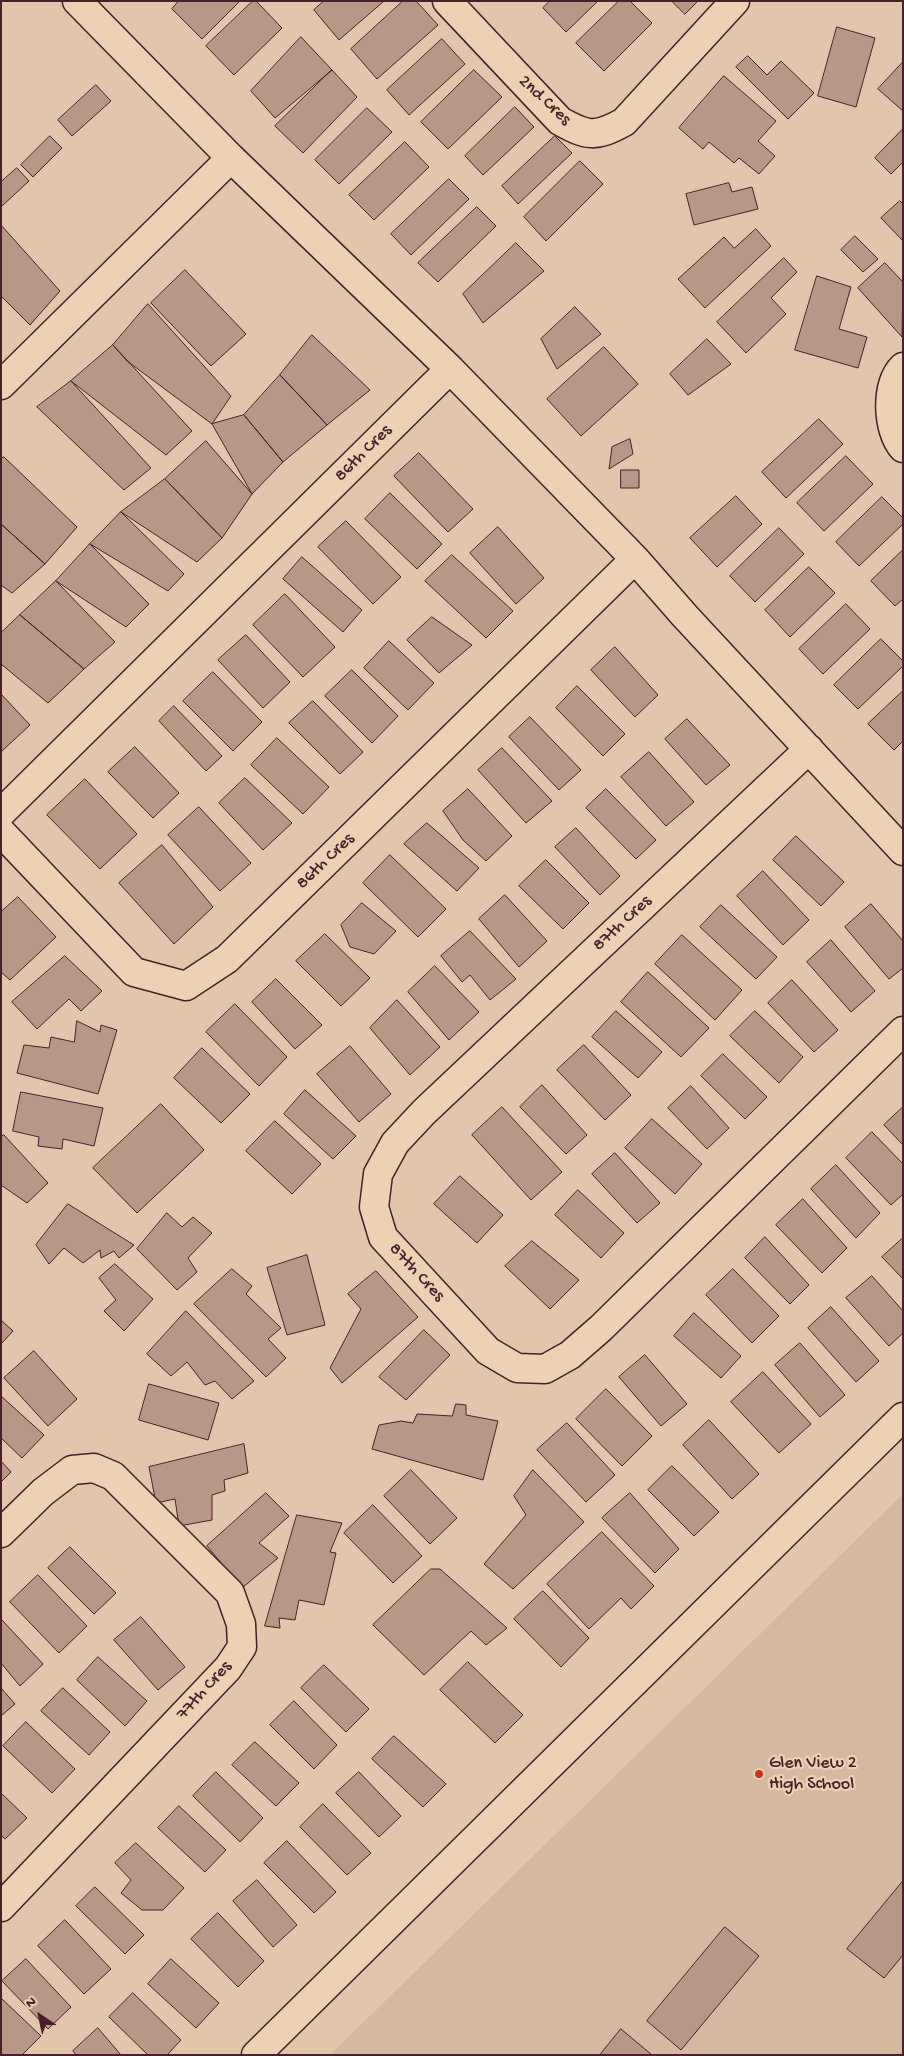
<!DOCTYPE html>
<style>
body{margin:0}
#map{position:relative;width:904px;height:2056px;overflow:hidden;background:#e2c6ab;font-family:"Gochi Hand",sans-serif}
canvas{display:block}
.frame{position:absolute;inset:0;border:2px solid #4a1f2b;pointer-events:none}
.north{position:absolute;left:15px;top:1991px;width:50px;height:50px;-webkit-text-stroke:4px #ecd1b3;paint-order:stroke;rotate:326deg;font-size:14px;font-weight:700;line-height:20px;text-align:center;color:#4a1f2b}
.north::after{content:'';display:block;margin:auto;width:18px;height:22px;background:#4a1f2b;clip-path:polygon(50% 0,100% 100%,50% 72%,0 100%)}
</style>
<div id="map">
<canvas width="904" height="2056"></canvas>
<div class="frame"></div>
<div class="north">N</div>
</div>
<script>
const ctx = document.querySelector('canvas').getContext('2d');
ctx.lineJoin = 'round';
function fill(path, color) { ctx.fillStyle = color; ctx.fill(path, 'evenodd'); }
function stroke(path, color, width, dash) { ctx.strokeStyle = color; ctx.lineWidth = width; ctx.lineCap = dash ? 'butt' : 'round'; ctx.setLineDash(dash || []); ctx.stroke(path); }
function label(font, color, halo, rows, align = 'center') {
  ctx.font = font + ' "Gochi Hand",sans-serif'; ctx.lineWidth = 4.5; ctx.setLineDash([]); ctx.textBaseline = 'middle'; ctx.strokeStyle = halo; ctx.fillStyle = color; for (const [text, x, y, turn = 0] of rows) {
    ctx.save(); ctx.translate(x, y); ctx.rotate((+turn || 0) * Math.PI / 180); ctx.textAlign = isNaN(turn) ? turn : align; if (halo) ctx.strokeText(text, 0, 0); ctx.fillText(text, 0, 0); ctx.restore();
  }
}
const built = new Path2D(`
 M903,1494V2055H330Z`);
const building = new Path2D(`
 M179,1H240L202,39L172,9Z
 M253,1H256L282,28L234,75L206,46Z
 M324,1H384L339,40L314,10Z
 M403,1H416L438,25L377,79L351,49Z
 M550,1H598L566,32L543,8Z
 M619,1H630L652,23L604,71L576,43Z
 M672,1H698L685,14Z
 M837,27L875,38L856,107L818,96Z
 M301,37L332,70L275,118L251,91Z
 M442,39L465,64L409,115L387,90Z
 M748,56L767,75L781,61L814,93L788,119L736,67Z
 M903,62V111L878,89Z
 M332,70L357,97L303,153L275,126Z
 M474,70L502,97L448,149L421,122Z
 M724,76L776,121L758,141L775,156L759,174L739,158L734,163L709,142L703,149L679,128Z
 M96,85L111,101L72,136L58,120Z
 M515,107L534,127L483,175L465,156Z
 M367,108L392,132L339,184L315,160Z
 M903,129V162L891,174L875,158Z
 M50,136L62,148L33,177L21,165Z
 M555,136L572,153L518,204L502,186Z
 M405,142L429,167L374,220L349,195Z
 M580,161L603,184L546,241L524,217Z
 M17,168L29,181L1,207V182Z
 M449,179L469,199L411,255L391,234Z
 M729,183L732,192L752,187L758,209L694,225L686,194Z
 M900,201L903,204V241L881,218Z
 M477,207L496,226L438,282L418,263Z
 M1,225L60,291L30,325L1,296Z
 M756,229L771,246L705,308L678,279L724,237L734,248Z
 M855,236L878,259L863,272L841,250Z
 M516,243L544,271L483,323L463,294Z
 M784,258L797,272L771,298L786,314L746,353L717,322Z
 M885,263L903,282L902,337L858,288Z
 M185,270L246,334L211,366L151,303Z
 M817,276L851,287L839,329L867,337L858,368L795,350Z
 M148,304L231,396L212,424L127,361L113,345Z
 M575,307L601,334L557,369L541,339Z
 M312,335L370,390L327,425L280,375Z
 M707,339L731,364L688,395L670,374Z
 M113,345L192,431L166,455L71,381Z
 M604,347L638,384L581,436L547,399Z
 M280,375L327,425L283,462L244,415Z
 M71,381L151,468L124,490L37,407Z
 M244,415L283,462L252,494L212,424Z
 M819,419L843,444L786,498L762,472Z
 M630,439L633,454L609,469L612,447Z
 M206,441L252,494L222,538L165,479Z
 M419,453L473,509L448,532L394,476Z
 M846,456L873,484L824,531L797,503Z
 M4,457L77,527L45,564L1,524V459Z
 M621,470H639V488H621Z
 M165,479L222,538L197,562L121,512Z
 M390,493L442,544L417,569L365,519Z
 M736,496L762,524L717,567L690,538Z
 M882,497L903,518V524L859,566L836,542Z
 M121,512L184,574L168,591L90,544Z
 M346,521L401,577L373,604L318,547Z
 M1,524L45,564L12,593L1,585Z
 M498,527L544,578L516,604L470,553Z
 M779,528L804,554L755,602L730,576Z
 M90,544L149,604L126,627L56,581Z
 M903,550V599L895,606L871,581Z
 M452,555L513,611L486,638L425,581Z
 M302,557L362,610L343,632L283,579Z
 M809,567L835,593L790,637L765,610Z
 M56,581L115,642L84,669L20,615Z
 M285,594L335,647L303,677L253,625Z
 M846,604L870,629L823,674L799,649Z
 M20,615L84,669L48,703L1,664V633Z
 M432,617L472,645L439,673L407,640Z
 M246,635L290,682L263,708L218,660Z
 M881,639L903,661V666L858,709L834,685Z
 M389,641L434,683L408,710L364,668Z
 M615,647L658,695L635,717L591,670Z
 M352,670L398,716L372,743L325,696Z
 M213,672L262,722L233,751L183,701Z
 M577,686L625,734L603,756L556,708Z
 M903,691V741L894,750L868,724Z
 M1,694L30,725L1,752Z
 M313,701L363,752L340,774L289,723Z
 M174,706L222,756L206,771L159,721Z
 M530,717L581,770L559,790L509,737Z
 M687,719L730,765L706,785L665,739Z
 M277,738L329,787L303,814L251,765Z
 M135,747L179,793L153,818L108,772Z
 M502,748L552,801L526,823L478,770Z
 M649,752L694,802L666,826L621,777Z
 M245,778L292,823L263,850L219,803Z
 M85,779L137,834L100,869L47,815Z
 M468,789L512,836L486,861L463,840L443,811Z
 M606,789L656,840L636,859L586,808Z
 M199,807L251,863L220,891L168,835Z
 M427,823L479,868L457,891L404,844Z
 M576,828L620,876L600,895L555,847Z
 M796,836L844,882L821,906L773,860Z
 M162,845L213,907L174,944L119,883Z
 M390,855L446,909L418,937L363,883Z
 M546,860L589,903L563,929L519,886Z
 M763,871L809,920L783,945L737,896Z
 M505,895L547,941L519,967L479,919Z
 M18,897L56,937L10,980L1,972V912Z
 M362,903L396,931L374,954L350,947L341,925Z
 M871,904L903,941V968L889,979L845,927Z
 M721,905L777,957L756,979L700,927Z
 M470,931L516,979L490,1000L470,975L462,982L441,956Z
 M325,934L370,978L341,1006L296,961Z
 M682,935L742,990L715,1020L655,964Z
 M831,940L875,991L851,1012L807,962Z
 M65,956L102,991L81,1011L69,999L37,1029L12,1002Z
 M435,966L479,1012L449,1040L408,992Z
 M648,972L709,1028L681,1057L621,1002Z
 M276,979L322,1025L295,1049L252,1002Z
 M792,980L838,1030L814,1052L768,1003Z
 M397,1000L440,1047L410,1075L370,1028Z
 M235,1004L287,1057L259,1086L206,1032Z
 M616,1011L662,1052L638,1078L592,1037Z
 M755,1011L803,1057L779,1083L730,1036Z
 M77,1021L100,1032L101,1025L117,1030L98,1094L17,1073L24,1045L49,1048L51,1037L74,1042Z
 M584,1045L631,1095L605,1120L557,1070Z
 M350,1046L391,1094L359,1122L317,1074Z
 M202,1048L250,1094L221,1123L174,1078Z
 M723,1054L767,1097L745,1119L701,1076Z
 M542,1085L587,1135L566,1154L520,1107Z
 M691,1086L729,1128L707,1149L668,1108Z
 M305,1090L356,1136L333,1159L284,1114Z
 M21,1092L103,1108L94,1146L63,1139L62,1149L38,1146L39,1137L13,1131Z
 M161,1104L204,1150L137,1213L93,1168Z
 M502,1107L562,1172L531,1200L472,1135Z
 M903,1107V1145L884,1125Z
 M652,1119L702,1164L675,1194L625,1148Z
 M275,1121L321,1164L292,1194L246,1151Z
 M872,1132L903,1164V1194L891,1205L846,1158Z
 M4,1135L48,1183L27,1203L1,1185V1137Z
 M615,1153L660,1203L637,1223L592,1174Z
 M836,1165L880,1213L856,1238L811,1189Z
 M460,1176L503,1215L477,1243L434,1204Z
 M578,1190L624,1233L601,1258L555,1215Z
 M803,1199L847,1248L822,1273L776,1225Z
 M68,1204L134,1245L119,1258L114,1251L101,1258L100,1250L83,1263L64,1248L49,1264L36,1245Z
 M167,1213L182,1227L193,1217L212,1233L188,1258L197,1272L177,1290L137,1249Z
 M765,1237L809,1285L790,1304L745,1258Z
 M903,1238V1279L882,1257Z
 M532,1241L579,1280L550,1309L505,1266Z
 M307,1255L325,1325L287,1335L267,1268Z
 M115,1264L153,1299L124,1331L104,1311L116,1300L99,1278Z
 M232,1269L252,1286L246,1294L281,1328L268,1339L286,1358L266,1377L194,1304Z
 M733,1269L779,1316L752,1343L706,1295Z
 M376,1271L418,1317L342,1383L330,1368L361,1309L348,1294Z
 M872,1276L903,1311V1333L889,1346L846,1298Z
 M831,1307L879,1361L856,1382L808,1328Z
 M186,1311L254,1381L232,1399L215,1381L205,1385L187,1362L171,1376L147,1354Z
 M694,1313L741,1356L721,1378L674,1336Z
 M1,1320L13,1331L1,1344Z
 M424,1330L450,1355L406,1400L379,1377Z
 M800,1343L845,1395L820,1417L775,1365Z
 M34,1351L77,1399L48,1426L4,1378Z
 M645,1355L687,1404L661,1426L619,1377Z
 M763,1372L811,1424L779,1453L731,1402Z
 M149,1384L219,1403L208,1440L139,1420Z
 M606,1389L652,1436L622,1466L576,1419Z
 M1,1396L44,1435L22,1458L1,1438Z
 M456,1404L466,1405V1415L498,1421L483,1480L372,1449L379,1425L401,1421L413,1423L417,1414L452,1416Z
 M709,1420L759,1474L732,1499L683,1445Z
 M567,1423L615,1475L586,1502L537,1450Z
 M244,1444L248,1473L224,1480L225,1491L212,1495V1520L179,1526L175,1499L156,1503L149,1467Z
 M1,1461L11,1472L1,1482Z
 M672,1466L719,1512L694,1536L648,1490Z
 M411,1470L457,1518L430,1544L384,1496Z
 M533,1470L584,1522L513,1589L484,1564L526,1515L514,1496Z
 M266,1493L289,1516L259,1543L278,1558L242,1588L207,1546Z
 M630,1493L679,1549L655,1573L602,1518Z
 M373,1505L422,1556L393,1583L344,1533Z
 M297,1515L342,1523L330,1552L336,1553L324,1605L299,1600L295,1620L279,1618L280,1628L265,1626Z
 M602,1532L654,1586L631,1609L621,1598L589,1629L547,1584Z
 M70,1547L116,1593L94,1614L48,1568Z
 M431,1569H440L507,1628L486,1645L471,1631L424,1675L373,1625Z
 M38,1575L87,1626L59,1653L10,1602Z
 M543,1591L589,1638L561,1667L514,1619Z
 M141,1617L185,1667L158,1690L114,1640Z
 M1,1619L43,1664L20,1686L1,1663Z
 M98,1657L147,1701L125,1726L77,1680Z
 M468,1662L523,1715L495,1743L440,1690Z
 M324,1665L369,1709L346,1732L301,1688Z
 M1,1688L15,1704L1,1716Z
 M63,1688L110,1732L89,1755L41,1711Z
 M294,1701L337,1745L314,1769L270,1725Z
 M26,1722L75,1769L52,1793L3,1746Z
 M394,1736L446,1784L423,1807L372,1759Z
 M255,1742L299,1783L276,1806L232,1765Z
 M216,1772L263,1818L240,1842L193,1796Z
 M359,1772L401,1816L379,1837L336,1793Z
 M1,1793L27,1818L5,1839L1,1835Z
 M323,1804L371,1853L347,1875L300,1827Z
 M179,1806L226,1850L205,1872L158,1828Z
 M287,1841L336,1892L314,1913L264,1863Z
 M136,1843L184,1888L163,1910H142L121,1893L131,1880L115,1863Z
 M257,1880L297,1925L273,1947L233,1901Z
 M903,1881V1955L884,1978L847,1949Z
 M95,1887L144,1935L125,1954L76,1906Z
 M218,1913L264,1961L238,1987L191,1939Z
 M65,1920L111,1969L84,1994L38,1946Z
 M725,1927L759,1956L681,2050L647,2021Z
 M26,1959L71,2007L48,2029L2,1981Z
 M171,1959L219,2003L196,2028L148,1984Z
 M133,1993L181,2040L167,2055H148L109,2017Z
 M1,1998L41,2036L22,2055H1Z
 M98,2028L121,2055H76L73,2051Z
 M621,2029L652,2055H600Z`);
const minor = new Path2D(`
 M77,1L231,158L450,369L635,559L684,615L903,851
 M447,1L560,121C587,136 595,138 624,122L735,1
 M903,367C885,384 887,430 903,448
 M1,385L231,158
 M809,749L424,1112L395,1143L378,1174L374,1207L383,1237L488,1351L517,1368L545,1369L570,1355L601,1328L903,1031
 M1,813L450,369
 M1,832L134,972L186,986L227,959L635,559
 M1,1533L43,1492L72,1470L94,1468L113,1476L230,1593L241,1624L242,1647L228,1668L1,1907
 M256,2055L903,1417`);
const markers = [
 [759,1774,5,"#c8321e"]
];
const streetNames = [
 ["2nd Cres",544,101,43],
 ["86th Cres",364,454,-45],
 ["86th Cres",326,862,-44],
 ["87th Cres",623,924,-43],
 ["87th Cres",416,1273,47],
 ["77th Cres",205,1691,-48]
];
const poiNames = [
 ["Glen View 2",769,1764],
 ["High School",769,1785]
];
fill(built, '#d5b8a0');
fill(building, '#b89787');
stroke(building, '#4a1f2b', 1);
stroke(minor, '#4a1f2b', 31);
stroke(minor, '#ecd1b3', 28);
for (const [x, y, r, color] of markers) { const dot = new Path2D(); dot.arc(x, y, r, 0, 2 * Math.PI); ctx.fillStyle = color; ctx.fill(dot); stroke(dot, '#ecd1b3', 2); }
label('18px', '#4a1f2b', '#ecd1b3', streetNames);
label('18px', '#4a1f2b', '#ecd1b3', poiNames, 'left');
</script>
